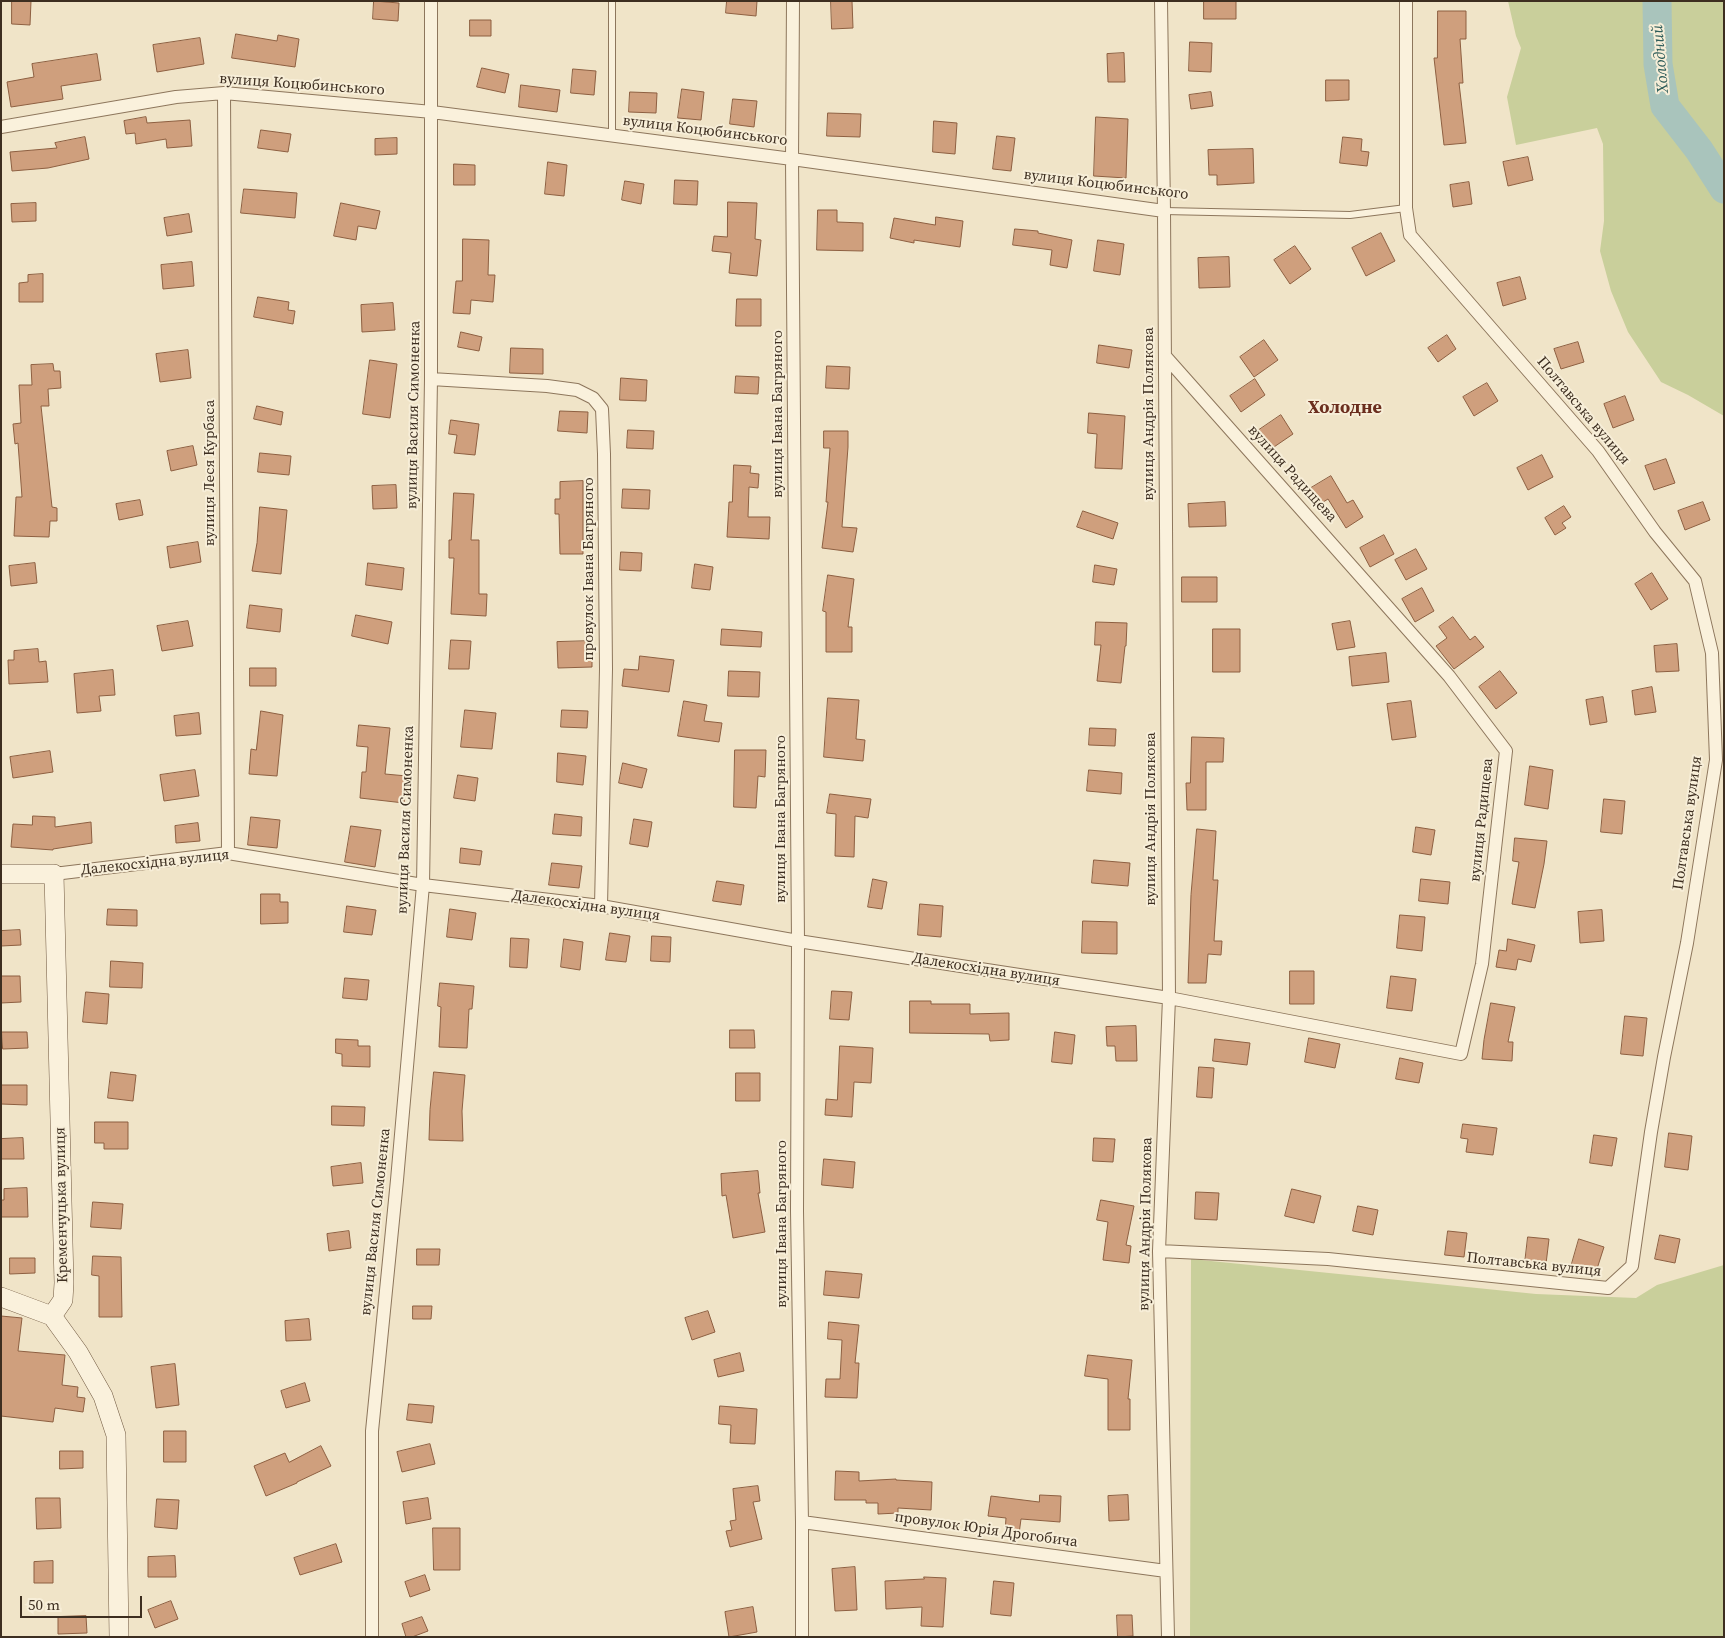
<!DOCTYPE html>
<meta charset="utf-8">
<style>
body{margin:0}
#map{position:relative;width:1725px;height:1638px;overflow:hidden;background:#f0e4c8;font-family:"Source Serif 4",serif}
canvas{display:block}
.frame{position:absolute;inset:0;border:2px solid #3d2e20;pointer-events:none}
.scale{position:absolute;left:20px;top:1596px;width:122px;height:22px;box-sizing:border-box;border:2px solid #3d2e20;border-top:0;padding-left:6px;font-size:15px;line-height:18px;white-space:nowrap;color:#3d2e20;-webkit-text-stroke:4px #f7eed8;paint-order:stroke}
</style>
<div id="map">
<canvas width="1725" height="1638"></canvas>
<div class="frame"></div>
<div class="scale">50 m</div>
</div>
<script>
const ctx = document.querySelector('canvas').getContext('2d');
ctx.lineJoin = 'round';
function fill(path, color) { ctx.fillStyle = color; ctx.fill(path, 'evenodd'); }
function stroke(path, color, width, dash) { ctx.strokeStyle = color; ctx.lineWidth = width; ctx.lineCap = dash ? 'butt' : 'round'; ctx.setLineDash(dash || []); ctx.stroke(path); }
function label(font, color, halo, rows, align = 'center') {
  ctx.font = font + ' "Source Serif 4",serif'; ctx.lineWidth = 4; ctx.setLineDash([]); ctx.textBaseline = 'middle'; ctx.strokeStyle = halo; ctx.fillStyle = color; for (const [text, x, y, turn = 0] of rows) {
    ctx.save(); ctx.translate(x, y); ctx.rotate((+turn || 0) * Math.PI / 180); ctx.textAlign = isNaN(turn) ? turn : align; if (halo) ctx.strokeText(text, 0, 0); ctx.fillText(text, 0, 0); ctx.restore();
  }
}
const green = new Path2D(`
 M1508,1H1724V416L1688,395L1661,382L1628,332L1611,291L1600,251L1604,221L1603,144L1597,128L1516,145L1507,97L1521,48L1516,36Z
 M1191,1259L1536,1294L1636,1298L1657,1285L1724,1265V1637H1190Z`);
const river = new Path2D(`
 M1657,1L1658,64L1665,106L1699,150L1724,189`);
const building = new Path2D(`
 M12,1H31L30,25L12,24Z
 M374,1L399,3L398,21L373,19Z
 M727,1H757L756,16L726,13Z
 M831,1H852L853,28L832,29Z
 M1204,1H1236V19H1204Z
 M1438,11H1466V39H1460L1463,83H1459L1466,143L1444,145L1434,58H1437Z
 M470,20H491V36H470Z
 M236,34L277,41L278,35L299,39L295,67L232,58Z
 M200,38L204,64L157,72L153,45Z
 M1190,42L1212,43L1211,72L1189,71Z
 M1124,53L1125,82H1108L1107,54Z
 M97,54L101,80L61,86L63,99L11,107L7,82L34,77L32,64Z
 M482,68L509,74L505,93L477,87Z
 M573,69L596,71L594,95L571,93Z
 M1326,80H1349V100L1326,101Z
 M521,85L560,90L557,112L519,107Z
 M682,89L704,92L701,120L678,118Z
 M630,92L657,93L656,113L629,112Z
 M1211,92L1213,106L1191,109L1189,95Z
 M733,99L757,101L754,127L730,124Z
 M828,113L861,114L860,137L827,136Z
 M146,117L147,123L190,120L192,146L167,148L166,139L136,144L135,133L126,134L124,121Z
 M1096,117L1128,119L1126,178L1094,176Z
 M934,121L957,123L955,154L933,152Z
 M261,130L291,134L288,152L258,148Z
 M997,136L1015,138L1011,171L993,169Z
 M85,137L89,159L48,168L12,171L10,152L57,148L55,143Z
 M1343,137L1362,139L1361,151L1369,152L1367,166L1340,163Z
 M397,138V154L375,155V139Z
 M1253,149L1254,183L1217,185V175H1209L1208,150Z
 M1528,157L1533,180L1508,186L1503,162Z
 M548,162L567,165L564,196L545,194Z
 M454,164L475,165V185H454Z
 M675,180L698,181L697,205L674,204Z
 M625,181L644,184L641,204L622,200Z
 M1469,182L1472,204L1453,207L1450,185Z
 M244,189L297,193L295,218L241,213Z
 M728,202L757,203L755,239L761,240L757,276L729,273L731,253L712,251L714,236L727,237Z
 M36,203V221L12,222L11,204Z
 M341,203L380,211L376,229L358,226L356,240L334,236Z
 M818,210H837V222L863,223V251L817,250Z
 M189,214L192,232L167,236L164,218Z
 M936,217L963,221L960,247L914,240V243L890,238L894,218L935,225Z
 M1015,229L1038,231V233L1072,240L1067,268L1050,265L1052,250L1013,245Z
 M1381,233L1395,261L1366,276L1352,248Z
 M463,239L489,240L488,275H495L493,302L471,300L470,314L453,313L456,281H462Z
 M1098,240L1124,244L1120,275L1094,271Z
 M1295,246L1311,269L1290,284L1274,260Z
 M1229,257L1230,287L1199,288L1198,258Z
 M192,262L194,286L163,289L161,265Z
 M43,274V302H19V283L28,282V275Z
 M1520,277L1526,299L1503,306L1497,283Z
 M258,297L289,302L288,310L295,311L293,324L254,317Z
 M737,299H761V326H736Z
 M393,303L395,330L362,332L361,305Z
 M461,332L482,337L479,351L458,347Z
 M1447,335L1456,349L1438,362L1428,348Z
 M1264,340L1278,360L1254,377L1240,357Z
 M1578,342L1584,362L1561,369L1554,349Z
 M1099,345L1132,350L1129,368L1097,363Z
 M511,348L543,349V374L510,373Z
 M188,350L191,378L160,382L156,354Z
 M370,360L397,364L390,418L363,414Z
 M53,364L54,371H60L61,388L48,389L49,406H41L52,507L57,508V521H50L49,537L14,536L16,497H22L18,443L15,444L13,424L21,423L19,385H32L31,365Z
 M827,366L850,367L849,389L826,388Z
 M736,376L759,377L758,394L735,393Z
 M621,378L647,380L646,401L620,400Z
 M1255,379L1265,395L1241,412L1230,396Z
 M1487,383L1498,401L1474,416L1463,397Z
 M1625,396L1634,420L1613,428L1604,404Z
 M257,406L283,412L281,425L254,419Z
 M560,411L588,412L587,433L558,431Z
 M1089,413L1125,416L1122,469L1095,468L1097,434L1088,433Z
 M1281,415L1293,434L1271,449L1259,430Z
 M451,420L479,424L475,455L454,453L457,435L449,434Z
 M628,430L654,431L653,449L627,448Z
 M824,431H848V447L842,527L857,528L853,552L822,548L828,502H826L830,448H824Z
 M193,446L197,465L171,471L167,451Z
 M260,453L291,456L289,475L258,472Z
 M1542,455L1553,477L1528,490L1517,468Z
 M1666,459L1675,483L1654,490L1645,466Z
 M734,465L751,466L750,473L759,474L758,488L749,487L748,517H770L769,539L727,537L729,502H732Z
 M1331,476L1347,503L1353,500L1363,517L1346,528L1328,499L1320,504L1311,488Z
 M583,481V554H560L559,514H555V499H560V482Z
 M396,485L397,508L373,509L372,486Z
 M623,489L650,490L649,509L622,508Z
 M454,493L474,494L471,540H479V594H487L486,616L451,614L454,558H449V540H451Z
 M140,500L143,515L119,520L116,504Z
 M1225,502L1226,526L1189,527L1188,504Z
 M1703,502L1710,520L1685,530L1678,511Z
 M1564,506L1571,517L1562,523L1566,528L1555,535L1545,518Z
 M260,507L287,510L281,574L252,571L257,543Z
 M1083,511L1118,523L1113,539L1077,527Z
 M1384,535L1394,554L1370,567L1360,548Z
 M198,542L201,562L170,568L167,547Z
 M1416,549L1427,569L1406,580L1395,560Z
 M621,552L642,553L641,571L620,570Z
 M35,563L37,583L11,586L9,566Z
 M368,563L404,568L402,590L366,585Z
 M695,564L713,567L710,590L692,588Z
 M1095,565L1117,569L1114,585L1093,582Z
 M1652,573L1668,599L1651,610L1635,584Z
 M828,575L854,579L848,627H852V652H826V612L823,611Z
 M1182,577H1217V602H1182Z
 M1422,588L1434,611L1415,622L1402,599Z
 M250,605L282,609L280,632L247,628Z
 M356,615L392,622L388,644L352,636Z
 M1453,617L1470,640L1475,636L1484,647L1454,669L1436,646L1447,638L1439,627Z
 M188,621L193,646L162,651L157,626Z
 M1350,621L1355,647L1337,650L1332,624Z
 M1096,622L1127,623L1126,646H1125L1121,683L1097,681L1101,645H1095Z
 M722,629L762,632L761,647L721,645Z
 M1213,629H1240V672H1213Z
 M451,640L471,641L469,669H449Z
 M592,641V667L558,668L557,642Z
 M1677,644L1679,671L1656,672L1654,646Z
 M38,649L39,662L46,661L48,682L9,684L8,660H14V651Z
 M1386,653L1389,682L1352,686L1349,657Z
 M640,656L674,660L669,692L622,686L624,669L638,670Z
 M250,668H276V686H250Z
 M113,670L115,695L99,696L101,711L77,713L74,674Z
 M729,671L760,672L759,697L728,696Z
 M1500,671L1517,693L1496,709L1479,687Z
 M1652,687L1656,712L1635,715L1632,691Z
 M1603,697L1607,722L1590,725L1586,700Z
 M828,698L859,700L856,739L865,740L863,761L824,757Z
 M684,701L707,705L704,721L722,723L719,742L678,736Z
 M1411,701L1416,737L1392,740L1387,704Z
 M465,710L496,713L492,749L461,747Z
 M562,710L588,711L587,728L561,727Z
 M261,711L283,715L277,776L249,774L251,749L256,750Z
 M199,713L201,734L176,736L174,716Z
 M359,725L390,728L385,774L407,776L404,803L360,798L362,772H366L368,747L357,746Z
 M1090,728L1116,729L1115,746L1089,745Z
 M1192,737L1224,738L1223,762H1206V810H1187L1186,783H1190Z
 M735,750H766L765,777L758,776L756,808L734,807Z
 M50,751L53,772L13,778L10,757Z
 M558,753L586,756L583,785L557,782Z
 M623,763L647,769L642,788L619,783Z
 M1530,766L1553,770L1548,809L1525,805Z
 M195,770L199,796L164,801L160,775Z
 M1089,770L1122,773L1121,794L1087,791Z
 M458,775L478,778L475,801L454,798Z
 M830,794L871,799L868,818L855,816L854,857L835,856L836,814L827,813Z
 M1604,799L1625,801L1622,834L1601,832Z
 M555,814L582,817L581,836L553,834Z
 M33,816L55,817V827L91,822L92,843L53,849V850L11,847L13,824L32,825Z
 M251,817L280,820L277,848L248,845Z
 M634,819L652,822L648,847L630,844Z
 M198,823L200,841L176,843L175,826Z
 M351,826L381,830L375,867L345,862Z
 M1416,827L1435,830L1431,855L1413,852Z
 M1197,829L1216,831L1213,880H1218L1214,941H1222L1221,955L1208,954L1206,983H1188L1191,895Z
 M1515,838L1547,841L1544,864L1535,908L1512,904L1519,862L1513,861Z
 M461,848L482,851L480,865L460,863Z
 M1094,860L1130,863L1128,886L1092,883Z
 M552,863L582,866L579,888L549,885Z
 M873,879L887,882L882,909L868,907Z
 M1421,879L1450,882L1448,904L1419,901Z
 M717,881L744,885L741,905L713,901Z
 M261,894H280V902H288V923L261,924Z
 M920,904L943,906L941,937L918,935Z
 M347,906L376,910L372,935L344,932Z
 M108,909L137,910V926L107,925Z
 M450,909L476,913L472,940L447,937Z
 M1602,910L1604,941L1580,943L1578,912Z
 M1400,915L1425,917L1422,951L1397,948Z
 M1083,921L1117,922V954L1082,953Z
 M20,930L21,945L1,946V931Z
 M610,933L630,936L626,962L606,960Z
 M652,936L671,937L670,962L651,961Z
 M511,938L529,939L527,968L510,967Z
 M564,939L583,942L580,970L561,967Z
 M1508,939L1535,945L1531,962L1518,959L1516,970L1496,967L1499,950L1506,951Z
 M111,961L143,963L142,988L110,987Z
 M1290,971H1314V1004H1290Z
 M1,976H20L21,1002L1,1003Z
 M1391,976L1416,979L1412,1011L1387,1008Z
 M345,978L369,980L367,1000L343,998Z
 M440,983L474,986L472,1009H469L467,1048L439,1047L441,1007L438,1006Z
 M832,991L852,992L849,1020L830,1019Z
 M86,992L109,994L107,1024L83,1022Z
 M910,1001H931V1004H970V1014L1009,1013V1040L990,1041L989,1034L910,1033Z
 M1491,1003L1515,1007L1508,1042H1513L1512,1061L1482,1059L1484,1040Z
 M1625,1016L1647,1018L1643,1056L1621,1054Z
 M1136,1026L1137,1061H1116L1115,1046H1107L1106,1027Z
 M730,1030H754L755,1048H730Z
 M2,1032H27L28,1048L3,1049Z
 M1055,1032L1075,1035L1072,1064L1052,1062Z
 M1309,1038L1340,1044L1335,1068L1305,1062Z
 M336,1039L358,1040V1046H370V1067L342,1066V1054L336,1053Z
 M1215,1039L1250,1043L1247,1065L1213,1061Z
 M840,1046L873,1048L871,1083L854,1082L852,1117L825,1115L826,1099L837,1100Z
 M1400,1058L1423,1063L1419,1083L1396,1079Z
 M1199,1067L1214,1068L1212,1098L1197,1097Z
 M111,1072L136,1075L133,1101L108,1098Z
 M434,1072L465,1075L462,1111L463,1141L429,1140L430,1110Z
 M736,1073H760V1101H736Z
 M1,1085H27V1105L1,1104Z
 M332,1106L365,1107L364,1126L332,1125Z
 M95,1122H128V1149H104V1143H95Z
 M1463,1124L1497,1128L1493,1155L1466,1152L1468,1139L1461,1138Z
 M1669,1133L1692,1136L1688,1170L1665,1167Z
 M1594,1135L1617,1138L1612,1166L1590,1163Z
 M23,1138L24,1159H1V1139Z
 M1094,1138L1115,1139L1113,1162L1093,1161Z
 M824,1159L855,1162L853,1188L822,1185Z
 M361,1163L363,1183L333,1186L331,1167Z
 M758,1171L760,1193H758L765,1232L733,1238L726,1195L722,1196L721,1174Z
 M27,1188L28,1217H1V1200H4V1189Z
 M1292,1189L1321,1196L1314,1223L1285,1216Z
 M1196,1192L1219,1193L1217,1220L1195,1219Z
 M1101,1200L1134,1206L1126,1245L1131,1246L1129,1263L1103,1260L1108,1222L1097,1220Z
 M93,1202L123,1204L121,1229L91,1227Z
 M1358,1206L1378,1210L1373,1235L1353,1231Z
 M349,1231L351,1248L329,1251L327,1234Z
 M1448,1231L1467,1233L1464,1257L1445,1255Z
 M1660,1235L1680,1239L1675,1263L1655,1259Z
 M1528,1237L1549,1239L1546,1264L1525,1263Z
 M1579,1239L1604,1247L1595,1275L1571,1267Z
 M417,1249H440L439,1265H417Z
 M93,1256L121,1257L122,1317H99V1276L92,1275Z
 M10,1258H35V1273L10,1274Z
 M826,1271L862,1274L859,1298L824,1295Z
 M413,1306H432L431,1319H413Z
 M708,1311L715,1332L692,1340L685,1318Z
 M1,1316L22,1318L18,1351L65,1355L62,1385L78,1387L77,1397L85,1398L83,1412L55,1408L53,1422L1,1416Z
 M309,1319L311,1340L286,1341L285,1321Z
 M829,1322L859,1325L855,1363H859L857,1398L825,1397L826,1379H840L842,1340L828,1339Z
 M740,1353L744,1371L718,1377L714,1360Z
 M1088,1355L1132,1360L1128,1399H1130V1430H1108V1379L1085,1376Z
 M175,1364L179,1405L156,1408L151,1367Z
 M305,1383L310,1401L286,1408L281,1391Z
 M409,1404L434,1406L432,1423L407,1420Z
 M720,1406L757,1409L755,1444L730,1443L731,1425L719,1424Z
 M164,1431H186V1462H164Z
 M430,1444L435,1464L402,1472L397,1452Z
 M321,1446L331,1466L297,1482V1483L266,1496L254,1466L285,1453L289,1462Z
 M60,1451H83V1468L60,1469Z
 M836,1471L859,1472V1481L896,1479V1480L932,1482L931,1510L898,1508V1513L878,1514V1503H866V1500H835Z
 M758,1486L760,1501L753,1502L762,1539L730,1547L726,1531L732,1530L730,1521L736,1520L733,1489Z
 M1040,1495L1061,1496L1060,1522L1021,1519L1019,1534L1005,1532L1006,1518L988,1516L991,1496L1039,1502Z
 M1128,1495L1129,1520L1109,1521L1108,1496Z
 M36,1498H60L61,1528L37,1529Z
 M428,1498L431,1519L406,1524L403,1502Z
 M157,1499L179,1500L177,1529L155,1527Z
 M433,1528H460V1570H434Z
 M336,1544L342,1562L300,1575L294,1558Z
 M175,1556L176,1577H148V1557Z
 M53,1561V1583H34V1562Z
 M855,1567L857,1610L835,1611L832,1569Z
 M425,1575L430,1590L410,1597L405,1582Z
 M924,1577L946,1578L943,1627L921,1626L922,1607L886,1609L885,1581L924,1579Z
 M994,1581L1014,1583L1011,1616L991,1614Z
 M171,1601L178,1619L155,1628L148,1610Z
 M753,1607L757,1632L729,1637L725,1612Z
 M1117,1615H1132L1133,1636L1118,1637Z
 M86,1616L87,1633L58,1634V1617Z
 M422,1617L428,1631L412,1637H406L402,1624Z`);
const lane = new Path2D(`
 M612,1V135
 M1164,211L1350,215L1406,208`);
const street = new Path2D(`
 M793,1L792,159L798,941L797,1211L802,1522V1637
 M1161,1L1164,211L1169,998L1159,1251L1168,1637
 M224,93L228,853
 M1,127L176,97L224,93L432,112L792,159L1164,211
 M431,379L547,386L577,390L593,398L602,409L604,454L606,669L601,906
 M54,874L228,853L423,885L601,906L798,941L1169,998L1461,1054L1482,964L1506,751L1449,676L1165,356
 M1159,1251L1328,1259L1608,1288L1632,1266L1651,1132L1664,1057L1687,943L1716,760L1712,653L1695,581L1655,532L1598,451L1410,235L1406,208V1
 M802,1522L1166,1571
 M372,1637V1431L397,1180L423,885L431,379V1`);
const secondary = new Path2D(`
 M1,874H54L64,1283L63,1300L52,1316L78,1352L103,1396L116,1435L119,1637
 M1,1297L52,1316`);
const streetNames = [
 ["вулиця Коцюбинського",302,85,4],
 ["вулиця Коцюбинського",705,131,7],
 ["вулиця Коцюбинського",1106,185,7],
 ["Полтавська вулиця",1583,411,50],
 ["вулиця Івана Багряного",778,414,-90],
 ["вулиця Андрія Полякова",1149,414,-90],
 ["вулиця Василя Симоненка",414,415,-89],
 ["вулиця Леся Курбаса",210,473,-90],
 ["вулиця Радищева",1292,474,48],
 ["провулок Івана Багряного",589,569,-90],
 ["вулиця Івана Багряного",781,819,-90],
 ["вулиця Андрія Полякова",1151,819,-90],
 ["вулиця Василя Симоненка",406,820,-88],
 ["вулиця Радищева",1482,820,-84],
 ["Полтавська вулиця",1688,823,-82],
 ["Далекосхідна вулиця",155,863,-6],
 ["Далекосхідна вулиця",586,906,8],
 ["Далекосхідна вулиця",986,970,9],
 ["Кременчуцька вулиця",62,1205,-91],
 ["вулиця Василя Симоненка",376,1222,-84],
 ["вулиця Івана Багряного",782,1224,-90],
 ["вулиця Андрія Полякова",1146,1224,-89],
 ["Полтавська вулиця",1534,1265,6],
 ["провулок Юрія Дрогобича",986,1530,8]
];
const waterNames = [
 ["Холодний",1661,59,-95]
];
const quarterNames = [
 ["Холодне",1345,408]
];
fill(green, '#c9cf9b');
stroke(river, '#a9c4bc', 29);
fill(building, '#cf9f7d');
stroke(building, '#8d5f41', 1);
stroke(lane, '#8d765c', 8);
stroke(street, '#8d765c', 14);
stroke(secondary, '#6f573f', 20);
stroke(lane, '#faf1dc', 6);
stroke(street, '#faf1dc', 12);
stroke(secondary, '#faf1dc', 19);
label('15px', '#3d2e20', '#f7eed8', streetNames);
label('italic 16px', '#2f5d5a', '#f7eed8', waterNames);
label('bold 18px', '#6b2e1e', '#f7eed8', quarterNames);
</script>
